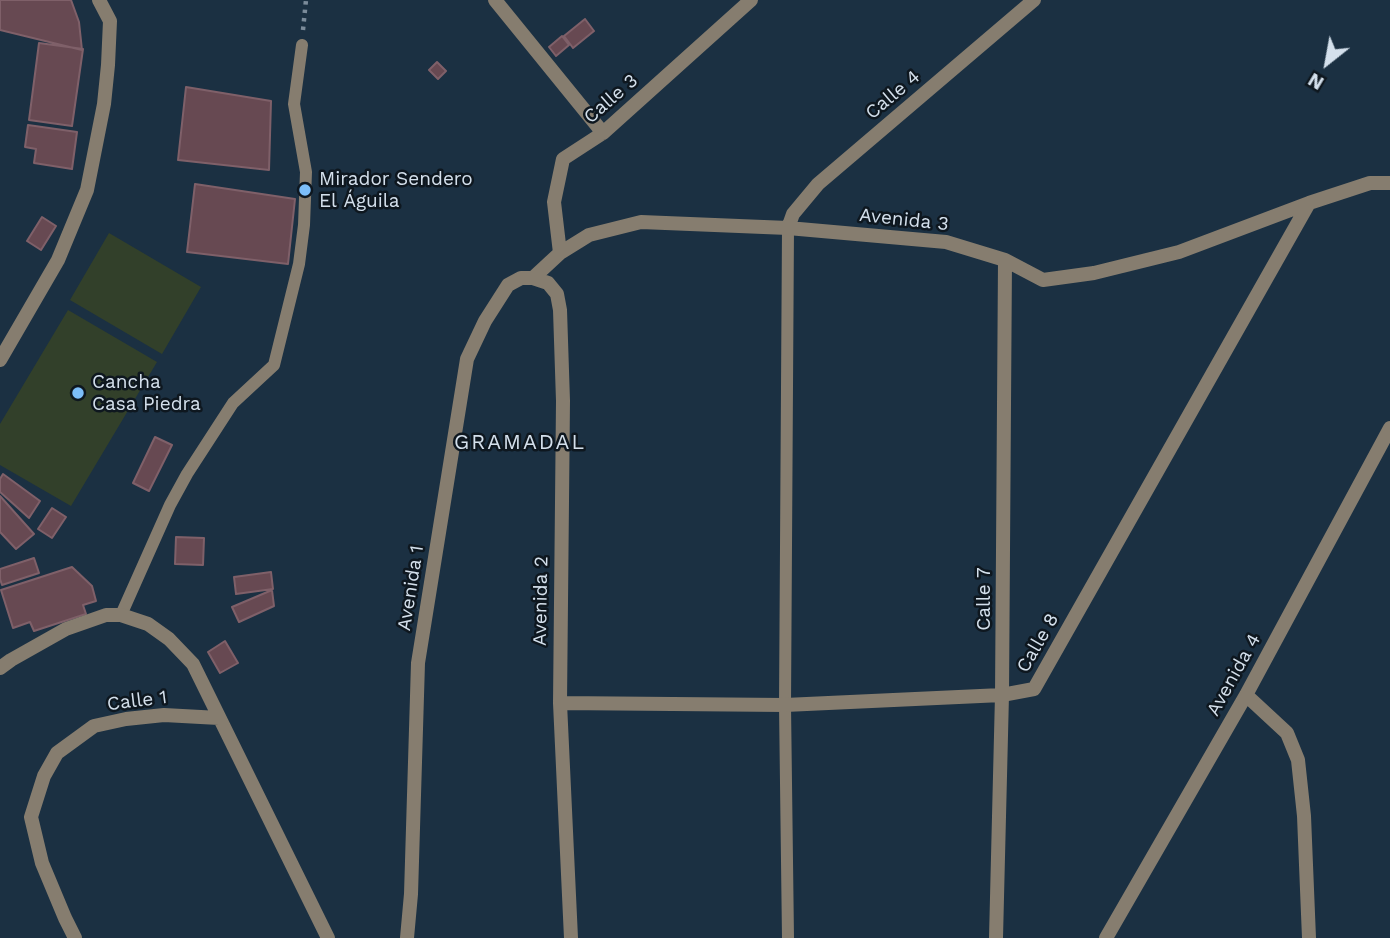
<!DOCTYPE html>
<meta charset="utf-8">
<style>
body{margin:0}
#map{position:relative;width:1390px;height:938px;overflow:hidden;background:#1b3042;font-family:"Work Sans",sans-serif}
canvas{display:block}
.north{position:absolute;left:1292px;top:28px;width:70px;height:70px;-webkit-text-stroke:5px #0e171f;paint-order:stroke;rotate:211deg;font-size:19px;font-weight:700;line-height:28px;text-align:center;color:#d4e0ec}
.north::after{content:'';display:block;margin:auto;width:24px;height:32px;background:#d4e0ec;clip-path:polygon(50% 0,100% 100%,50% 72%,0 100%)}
</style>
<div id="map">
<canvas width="1390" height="938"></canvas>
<div class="north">N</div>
</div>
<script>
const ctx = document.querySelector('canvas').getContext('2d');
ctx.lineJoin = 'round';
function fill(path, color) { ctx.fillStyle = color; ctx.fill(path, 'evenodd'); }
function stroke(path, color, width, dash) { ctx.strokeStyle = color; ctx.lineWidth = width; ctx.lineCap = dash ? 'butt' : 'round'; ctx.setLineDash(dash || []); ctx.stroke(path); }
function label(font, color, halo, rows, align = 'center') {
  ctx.font = font + ' "Work Sans",sans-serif'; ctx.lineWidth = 5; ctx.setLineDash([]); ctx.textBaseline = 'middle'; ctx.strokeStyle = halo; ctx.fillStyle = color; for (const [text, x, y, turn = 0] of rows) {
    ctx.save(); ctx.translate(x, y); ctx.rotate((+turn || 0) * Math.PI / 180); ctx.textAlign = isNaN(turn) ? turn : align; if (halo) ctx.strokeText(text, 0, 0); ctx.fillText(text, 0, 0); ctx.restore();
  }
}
const green = new Path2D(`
 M109,233L201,287L162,354L70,300Z
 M68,310L157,362L71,506L0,465V424Z`);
const building = new Path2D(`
 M0,0H71L79,22L82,50L0,30Z
 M585,19L594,31L573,48L564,36Z
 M562,36L569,45L556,56L549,47Z
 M39,43L83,49L72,126L29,120Z
 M437,62L446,71L438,79L429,70Z
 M186,87L271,101L269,170L178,160Z
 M28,125L77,132L72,169L34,163L36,149L25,147Z
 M195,184L295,199L288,264L187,252Z
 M42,217L56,226L41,250L27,241Z
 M155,437L172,445L149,491L133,483Z
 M3,474L40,501L29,518L0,492V479Z
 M0,496L34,534L16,549L0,532Z
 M52,508L66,517L52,538L38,529Z
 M176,537L204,538L203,565L175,564Z
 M34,558L39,573L2,585L0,579V569Z
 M72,567L92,586L96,601L83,605L86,614L34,631L30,622L13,628L1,590Z
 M271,572L273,589L236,594L234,577Z
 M272,590L274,606L239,622L232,607Z
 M225,641L238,663L220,673L208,652Z`);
const path = new Path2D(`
 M303,30L306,0`);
const lane = new Path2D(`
 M788,228L785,705L788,938
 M121,615L170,505L187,474L233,403L274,365L299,264L304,225L306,172L294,104L302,45`);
const street = new Path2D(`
 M495,0L603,133
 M788,228L793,214L818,184L1034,0
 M560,253L554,202L563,159L603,133L751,0
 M533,278L560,253L589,235L641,222L788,228L946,242L1005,260L1043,280L1094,273L1179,252L1309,203L1370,183H1390
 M0,360L58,260L87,190L104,104L108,65L110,21L99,0
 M0,668L11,660L66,629L106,615H121L148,624L169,639L193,664L328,938
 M1246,695L1287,733L1298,760L1304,816L1309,938
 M560,703L785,705L1002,695L1034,689L1309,203
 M75,938L65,918L42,863L31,817L44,776L57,753L94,726L126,719L164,715L219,718
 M407,938L411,894L418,663L467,359L485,321L508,285L521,278H533L548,283L557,294L560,310L563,401L560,703L571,938
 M996,938L1002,695L1005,260
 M1106,938L1246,695L1390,428`);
const markers = [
 [305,190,7,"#7cbef9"],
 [78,393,7,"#7cbef9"]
];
const streetNames = [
 ["Calle 4",893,95,-40],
 ["Calle 3",611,99,-41],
 ["Avenida 3",904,220,6],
 ["Avenida 1",411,588,-81],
 ["Calle 7",984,599,-90],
 ["Avenida 2",541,601,-89],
 ["Calle 8",1038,643,-60],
 ["Avenida 4",1234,675,-61],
 ["Calle 1",137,701,-7]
];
const poiNames = [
 ["Mirador Sendero",319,179],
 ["El Águila",319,201],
 ["Cancha",92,382],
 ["Casa Piedra",92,404]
];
const neighbourhoodNames = [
 ["GRAMADAL",520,443]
];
fill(green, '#32402a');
fill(building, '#674952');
stroke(building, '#7f6069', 2);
stroke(path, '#7b8b9a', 4.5, [3.5, 5]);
stroke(lane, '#867d6f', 12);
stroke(street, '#867d6f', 14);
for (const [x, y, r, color] of markers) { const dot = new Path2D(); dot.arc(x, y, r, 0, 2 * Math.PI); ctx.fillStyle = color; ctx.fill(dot); stroke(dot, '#0e171f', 2.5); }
label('19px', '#d4e0ec', '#0e171f', streetNames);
label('19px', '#d4e0ec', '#0e171f', poiNames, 'left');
ctx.letterSpacing = '2px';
label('21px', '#d4e0ec', '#0e171f', neighbourhoodNames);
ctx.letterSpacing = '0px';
</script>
